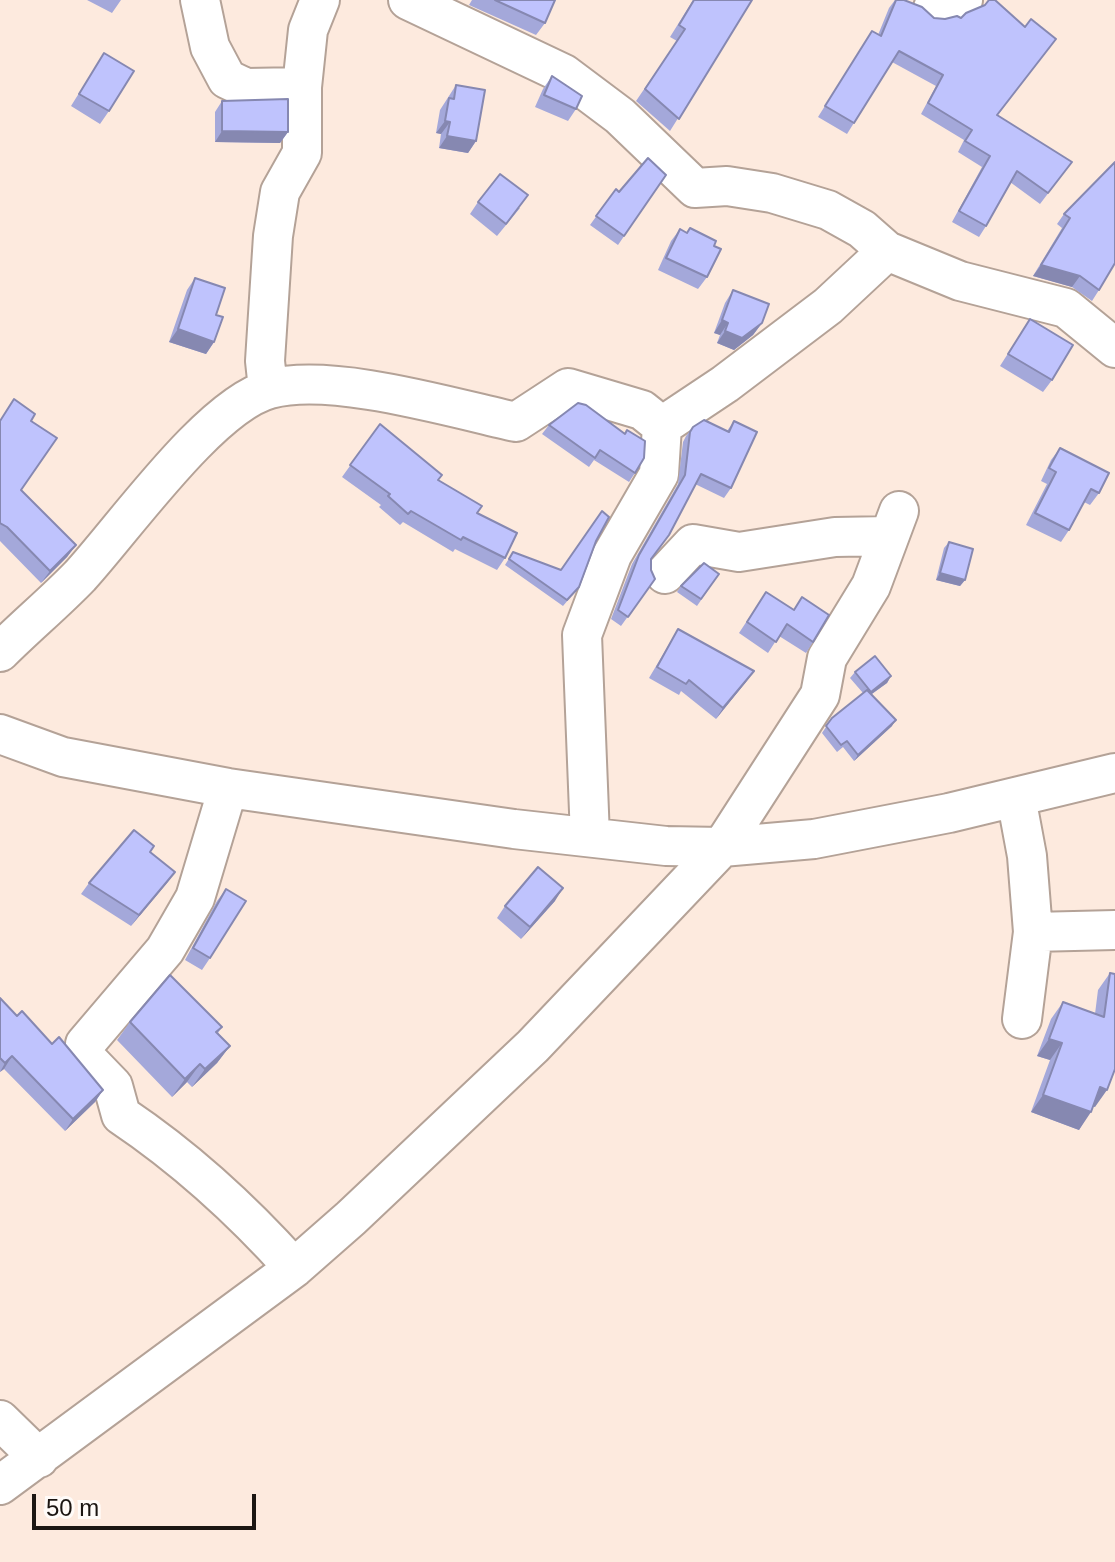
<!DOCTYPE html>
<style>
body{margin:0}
#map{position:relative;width:1115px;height:1562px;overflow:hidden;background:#fdeade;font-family:Helvetica,sans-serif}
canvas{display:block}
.scale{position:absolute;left:32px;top:1494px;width:224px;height:36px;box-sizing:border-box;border:4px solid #1c1612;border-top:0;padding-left:10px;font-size:24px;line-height:28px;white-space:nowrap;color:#1c1612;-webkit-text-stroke:6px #fffbf8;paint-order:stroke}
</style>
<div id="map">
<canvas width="1115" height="1562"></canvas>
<div class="scale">50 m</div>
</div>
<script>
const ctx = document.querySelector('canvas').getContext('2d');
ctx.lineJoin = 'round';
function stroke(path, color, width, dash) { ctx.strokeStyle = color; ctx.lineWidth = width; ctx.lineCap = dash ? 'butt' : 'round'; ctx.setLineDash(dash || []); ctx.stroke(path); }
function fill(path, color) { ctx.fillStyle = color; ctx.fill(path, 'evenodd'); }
const minor = new Path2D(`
 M200,0L210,47L227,79L246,88L302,87
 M408,0L564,74L620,116L695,188L727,186L772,193L828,210L862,229L887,251L960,281L1066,308L1115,348
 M933,8L963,0
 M268,389L265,361L273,236L280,192L302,153V87L308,30L320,0
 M662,426L725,384L828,306L887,251
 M665,574L693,544L739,552L835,537L889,536
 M0,652C26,626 55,602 80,576C124,528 210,405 270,389C331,372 453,408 516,422L568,388L642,410L662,426L659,474L612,555L582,635L590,837
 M0,734L63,757L228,788L514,829L666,846L722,847L814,839L949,813L1115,773
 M228,788L195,898L165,950L85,1044V1057L113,1086L121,1115C185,1158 242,1210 294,1268
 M1016,797L1027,856L1033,932L1022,1019
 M1033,932L1115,930
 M0,1420L39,1458
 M0,1485L294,1268L351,1218L533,1046L722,847L820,695L827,658L871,586L899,511`);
const wall = new Path2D(`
 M87,0H121L112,13Z
 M472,0H555L545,23L536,35L469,5Z
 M693,0H752L670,131L636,101L677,41L670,37Z
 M895,0H904L934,18H961L1025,27L1056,39L997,116L1072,162L1040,204L1010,182L986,226L979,237L952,222L982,167L958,152L964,140L921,114L936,86L892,62L847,134L818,117L872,31L878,35L889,8Z
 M104,53L109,111L100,124L71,106Z
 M552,76L576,109L568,121L535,107L543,89Z
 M456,85L476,141L468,153L439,148L441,134L436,133L440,110Z
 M222,101L288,132L280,143L215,142V112Z
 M1115,162L1099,290L1092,301L1072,287L1033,276L1062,228L1057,224L1064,214Z
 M666,175L618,245L590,225L616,189L619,192Z
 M478,202L520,208L497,236L470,214Z
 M690,228L714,246L707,277L698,289L658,270L671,241L680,229L687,233Z
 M195,278L216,315L214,342L206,354L169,342L187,290Z
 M733,290L762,323L753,335L734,350L717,343L720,335L714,333L725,303Z
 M1030,319L1052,380L1043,392L1000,366Z
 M578,403L635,473L629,482L594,460L589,467L542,434L549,425Z
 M0,420L31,421L21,490L76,545L67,557L41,583L0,541Z
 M734,421L731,488L724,498L695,484L651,560V570L655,579L621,626L611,619L632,564L678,484L683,442L686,436L693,427L727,431Z
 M380,424L438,480L477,513L505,558L497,570L455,549L453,552L403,522L400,525L379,507L381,505L342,477Z
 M1060,448L1099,493L1090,505L1084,502L1069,530L1061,542L1026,525L1047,484L1041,481L1051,460Z
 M596,541L574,593L563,606L505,565L513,552L561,570Z
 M949,542L965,580L960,586L936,580L944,548Z
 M719,574L697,606L677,592L681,586Z
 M766,592L813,642L806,653L779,636L768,653L739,633Z
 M678,629L754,671L716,719L681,691L679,695L649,678Z
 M855,672L891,676L887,683L872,694L892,726L854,761L843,747L837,752L822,733L832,718L863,693L850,678Z
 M150,852L175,872L131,926L81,894L89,883Z
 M226,889L210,958L202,970L185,960L217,901Z
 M555,901L521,939L497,918L505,906Z
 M1110,973L1095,1107L1093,1106L1079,1130L1031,1112L1050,1060L1037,1056L1051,1019L1063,1002L1095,1014L1098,990Z
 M0,998L17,1016L52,1044L103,1090L95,1102L65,1131L4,1069L0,1072Z
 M130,1022L222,1027L218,1033L230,1046L217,1063L192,1087L187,1082L172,1097L117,1040Z`);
const shadedWall = new Path2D(`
 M445,121L450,122L441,134L436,133Z
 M222,131L288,132L280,143L215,142Z
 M447,136L476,141L468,153L439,148Z
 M1041,265L1080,276L1072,287L1033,276Z
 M722,320L728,323L720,335L714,333Z
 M762,323L753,335L734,350L717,343L725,331Z
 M178,329L214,342L206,354L169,342Z
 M76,545L67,557L41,583L50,571Z
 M940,573L965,580L960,586L936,580Z
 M754,671L746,682L716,719L723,708Z
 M891,676L887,683L866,698L871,692Z
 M896,720L892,726L854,761L858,755Z
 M175,872L167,883L131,926L139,915Z
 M563,888L555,901L521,939L530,927Z
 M1049,1039L1062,1043L1050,1060L1037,1056Z
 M230,1046L217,1063L192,1087L205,1069Z
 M12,1056L4,1069L0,1072L5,1063Z
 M200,1064L187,1082L172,1097L185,1079Z
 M1100,1087L1107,1090L1095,1107L1088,1104Z
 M103,1090L95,1102L65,1131L73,1119Z
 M1043,1095L1091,1112L1079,1130L1031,1112Z`);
const building = new Path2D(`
 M495,0H555L545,23Z
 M694,0H752L679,119L645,89L685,29L679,25Z
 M896,0H904L922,7L934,18L945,19L957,16L961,18L966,13L985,5L989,0H995L1025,27L1031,19L1056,39L997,115L1072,162L1048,193L1017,171L986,226L959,211L990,156L965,141L972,130L928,103L943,75L899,51L854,123L825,106L872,31L881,36Z
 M104,53L134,71L109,111L79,94Z
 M552,76L582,96L576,109L544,95Z
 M456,85L485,90L476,141L447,136L450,122L445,121L449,98L454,99Z
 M288,99V132L222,131V101Z
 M648,158L666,175L624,236L596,216L616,189L619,192Z
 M1115,162V263L1099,290L1080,276L1041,265L1070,218L1064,214Z
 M500,174L528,195L506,224L478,202Z
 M690,228L716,241L714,246L721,249L707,277L666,258L680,229L687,233Z
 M195,278L225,288L216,315L223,317L214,342L178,329Z
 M733,290L769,304L762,323L742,338L725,331L728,323L722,320Z
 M1030,319L1073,345L1052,380L1008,354Z
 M14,399L35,414L31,421L57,438L21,490L76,545L50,571L7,527L0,523V421Z
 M578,403L586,405L625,434L627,430L645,441L644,458L635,473L600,450L595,458L549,425Z
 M704,420L729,432L734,421L757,432L731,488L701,474L669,535L651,559V570L655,579L628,617L618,610L639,555L685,475L690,432L693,427Z
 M380,424L442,475L438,480L482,506L477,513L517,533L505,558L463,537L461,540L411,511L408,514L388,496L390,494L350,465Z
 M1060,448L1109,473L1099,493L1091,489L1069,530L1035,513L1056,472L1049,468Z
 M602,511L609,517L596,541L579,587L567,600L509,559L513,552L561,570Z
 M949,542L973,549L965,580L940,573Z
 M704,563L719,574L701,599L681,586Z
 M766,592L794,610L802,597L829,615L813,642L787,624L776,642L747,622Z
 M678,629L754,671L723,708L689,680L686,684L657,667Z
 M875,656L891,676L871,692L855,672Z
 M867,690L896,720L858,755L847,741L841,745L826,726L832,718Z
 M134,830L154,846L150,852L175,872L139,915L89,883Z
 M538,867L563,888L530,927L505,906Z
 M226,889L246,901L210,958L193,948Z
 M1110,973L1115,974V1069L1107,1090L1100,1087L1091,1112L1043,1095L1062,1043L1049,1039L1063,1002L1104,1017Z
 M170,975L222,1027L216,1032L230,1046L205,1069L200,1064L185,1079L130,1022Z
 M0,998L17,1016L22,1011L52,1044L59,1037L103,1090L73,1119L12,1056L5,1063L0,1058Z`);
stroke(minor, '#b4a297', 42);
stroke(minor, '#fff', 38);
fill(wall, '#a4a8da');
fill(shadedWall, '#8688b1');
fill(building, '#bfc3fd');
stroke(building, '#8688b1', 2);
</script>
